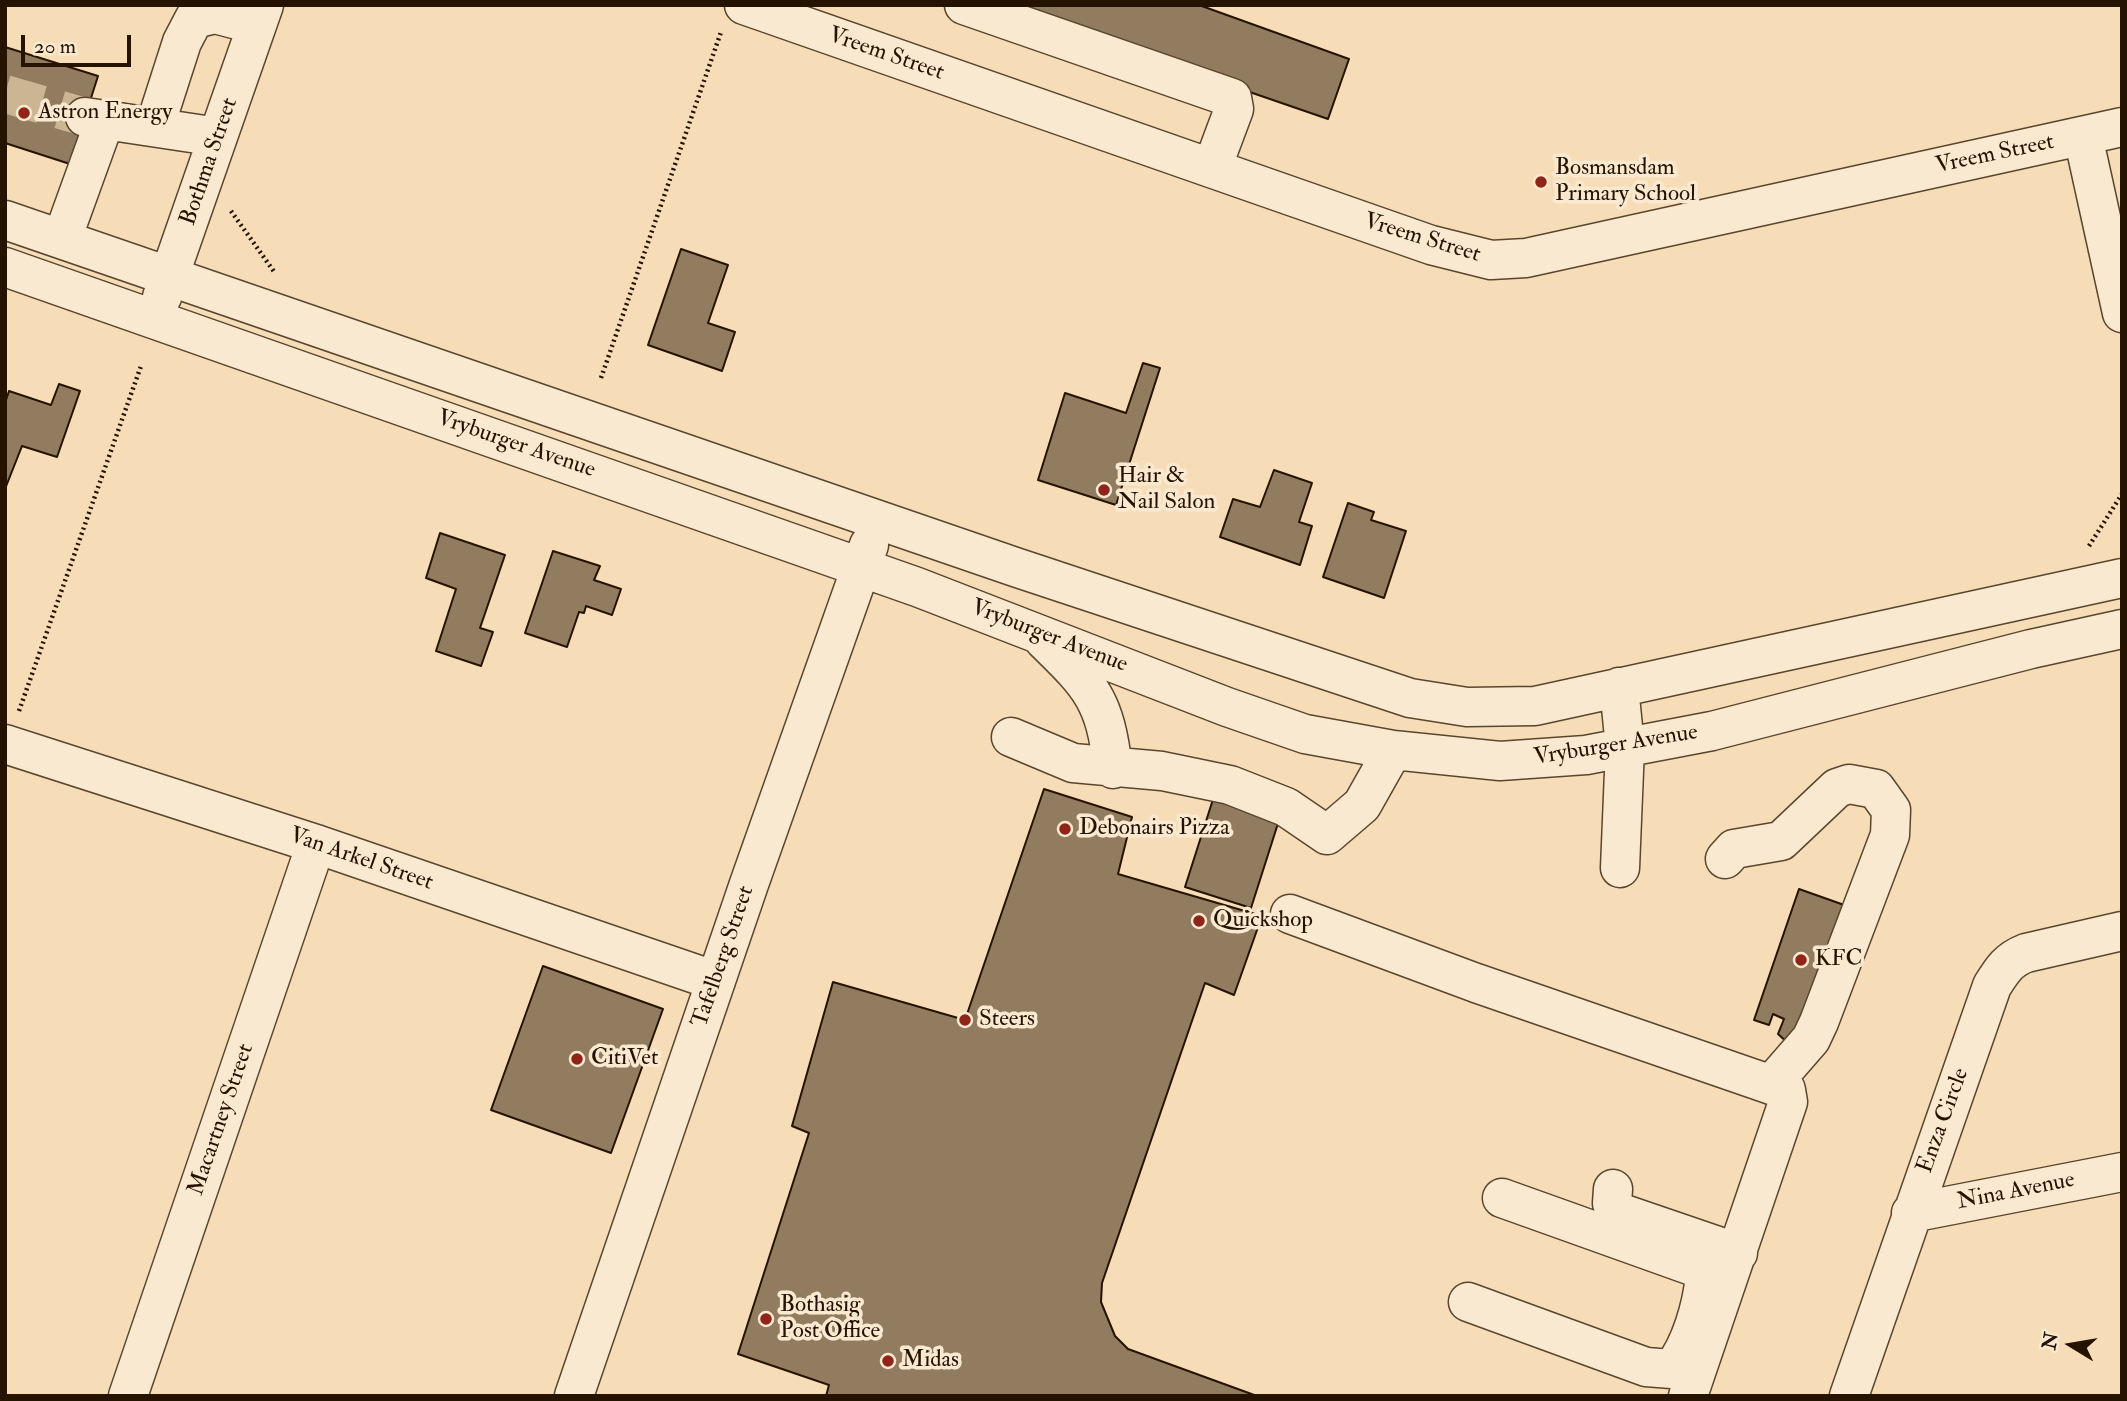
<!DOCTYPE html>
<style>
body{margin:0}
#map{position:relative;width:2127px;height:1401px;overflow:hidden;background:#f6ddb7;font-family:"IM FELL Double Pica",serif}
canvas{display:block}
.frame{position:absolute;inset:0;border:7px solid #251300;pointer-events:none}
.north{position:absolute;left:2036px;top:1310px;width:70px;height:70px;-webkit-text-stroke:5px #f9e9d0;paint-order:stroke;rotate:281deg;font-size:19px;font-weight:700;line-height:28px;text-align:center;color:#251300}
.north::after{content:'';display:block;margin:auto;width:24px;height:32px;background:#251300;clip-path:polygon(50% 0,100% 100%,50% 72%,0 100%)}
.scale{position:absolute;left:21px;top:35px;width:110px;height:32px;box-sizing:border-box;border:4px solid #251300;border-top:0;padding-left:9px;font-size:21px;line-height:24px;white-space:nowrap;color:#251300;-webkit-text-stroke:5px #f9e9d0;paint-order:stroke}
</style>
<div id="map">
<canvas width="2127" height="1401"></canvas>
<div class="frame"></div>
<div class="north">N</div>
<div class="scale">20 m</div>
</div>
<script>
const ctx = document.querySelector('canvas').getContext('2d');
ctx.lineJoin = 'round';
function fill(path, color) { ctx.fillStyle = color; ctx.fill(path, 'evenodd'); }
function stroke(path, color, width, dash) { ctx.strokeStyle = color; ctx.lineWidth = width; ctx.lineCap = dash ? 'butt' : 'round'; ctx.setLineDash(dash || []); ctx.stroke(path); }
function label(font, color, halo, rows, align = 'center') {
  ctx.font = font + ' "IM FELL Double Pica",serif'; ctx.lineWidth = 7; ctx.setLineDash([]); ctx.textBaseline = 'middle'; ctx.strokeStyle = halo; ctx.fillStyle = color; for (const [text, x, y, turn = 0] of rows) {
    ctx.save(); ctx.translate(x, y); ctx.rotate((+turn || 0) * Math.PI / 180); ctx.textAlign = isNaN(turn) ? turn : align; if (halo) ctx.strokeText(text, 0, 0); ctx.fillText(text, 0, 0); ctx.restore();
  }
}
const building = new Path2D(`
 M997,5H1199L1349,59L1328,119Z
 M5,47L98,76L70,164L5,143Z
 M681,249L728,265L708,323L735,332L722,371L648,345Z
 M1143,363L1160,368L1116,505L1038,480L1065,393L1126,413Z
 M59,384L80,391L57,457L22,446L5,489V403L9,391L51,405Z
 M1274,470L1312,483L1299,522L1312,526L1300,565L1220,537L1233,499L1260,507Z
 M1348,503L1374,512L1371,520L1406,531L1384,598L1323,577Z
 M440,533L505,555L480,628L493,632L481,666L436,651L456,589L426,578Z
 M553,551L600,566L594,580L621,589L612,615L586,606L584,613L579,612L567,647L525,633Z
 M1044,789L1132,817L1118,874L1262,916L1234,995L1205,983L1102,1283L1101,1302L1115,1336L1128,1349L1257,1396H826L829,1385L738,1354L809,1133L792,1126L833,982L965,1020Z
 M1215,793L1281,814L1251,908L1185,887Z
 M1799,889L1847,906L1803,1033L1789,1044L1778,1034L1784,1019L1773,1014L1769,1025L1754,1020Z
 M543,966L663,1009L611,1153L491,1110Z`);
const minorTunnel = new Path2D(`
 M5,94L85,117`);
const path = new Path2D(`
 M231,211L275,273
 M601,378L721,32
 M2089,546L2122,494
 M19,711L141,366`);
const minor = new Path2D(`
 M744,5L1431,245L1491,260L1526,258L2122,127
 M964,5L1232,98L1234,109L1212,168
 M85,117L218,137
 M155,126L182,42L194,19L215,14L257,25
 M2083,136L2122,313
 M5,220L1015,567L1410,698L1467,707L1535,706L2122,578
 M62,239L105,120
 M5,267L917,587L1227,707L1305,734L1393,750L1500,761L1586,755L1712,731L2031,649L2122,629
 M162,297L264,5
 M1044,640C1092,687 1105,700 1113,769
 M1619,687L1625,747L1620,868
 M1011,737L1073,763L1162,771L1230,785L1286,807L1327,835L1362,805L1393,750
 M5,744L316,844L716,981
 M1725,859L1734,849L1781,841L1837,788L1849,784L1876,789L1891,810L1890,835L1819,1022L1811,1039L1771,1085
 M1290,914L1476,983L1786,1090L1788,1102L1688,1396
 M1613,1189L1612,1203L1621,1213L1738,1253
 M1911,1213L2122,1172
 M1468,1302L1646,1367L1672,1369C1691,1345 1702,1306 1705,1276L1695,1267L1502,1198
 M128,1396L316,844
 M574,1396L749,884L869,545
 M1849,1396L1992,986C2002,970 2008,960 2026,953L2122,931`);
const markers = [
 [24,113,7,"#8f2418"],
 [1541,182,7,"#8f2418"],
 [1104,490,7,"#8f2418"],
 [1065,829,7,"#8f2418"],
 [1199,921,7,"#8f2418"],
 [1801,960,7,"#8f2418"],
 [965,1020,7,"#8f2418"],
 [577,1059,7,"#8f2418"],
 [766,1319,7,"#8f2418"],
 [888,1361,7,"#8f2418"]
];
const streetNames = [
 ["Vreem Street",886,55,19],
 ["Vreem Street",1995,155,-12],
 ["Bothma Street",210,162,-71],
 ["Vreem Street",1422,239,17],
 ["Vryburger Avenue",516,445,19],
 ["Vryburger Avenue",1049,637,21],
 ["Vryburger Avenue",1616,746,-9],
 ["Van Arkel Street",361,860,19],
 ["Tafelberg Street",724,957,-71],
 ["Macartney Street",222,1120,-71],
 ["Enza Circle",1944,1121,-70],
 ["Nina Avenue",2016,1192,-11]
];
const poiNames = [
 ["Astron Energy",38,113],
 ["Bosmansdam",1555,169],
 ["Primary School",1555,195],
 ["Hair &",1118,477],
 ["Nail Salon",1118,503],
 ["Debonairs Pizza",1079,829],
 ["Quickshop",1213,921],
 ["KFC",1815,960],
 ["Steers",979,1020],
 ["CitiVet",591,1059],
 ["Bothasig",780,1306],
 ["Post Office",780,1332],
 ["Midas",902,1361]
];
fill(building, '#927c5f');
stroke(building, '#251300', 2);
stroke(minorTunnel, '#ccb592', 38, [38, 19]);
stroke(minor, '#59462e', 41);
stroke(path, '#251300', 4.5, [2, 3.5]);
stroke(minor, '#f9e9d0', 38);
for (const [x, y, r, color] of markers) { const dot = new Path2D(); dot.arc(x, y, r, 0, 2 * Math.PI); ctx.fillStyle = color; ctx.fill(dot); stroke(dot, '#f9e9d0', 2.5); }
label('23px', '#251300', '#f9e9d0', streetNames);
label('23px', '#251300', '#f9e9d0', poiNames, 'left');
</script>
